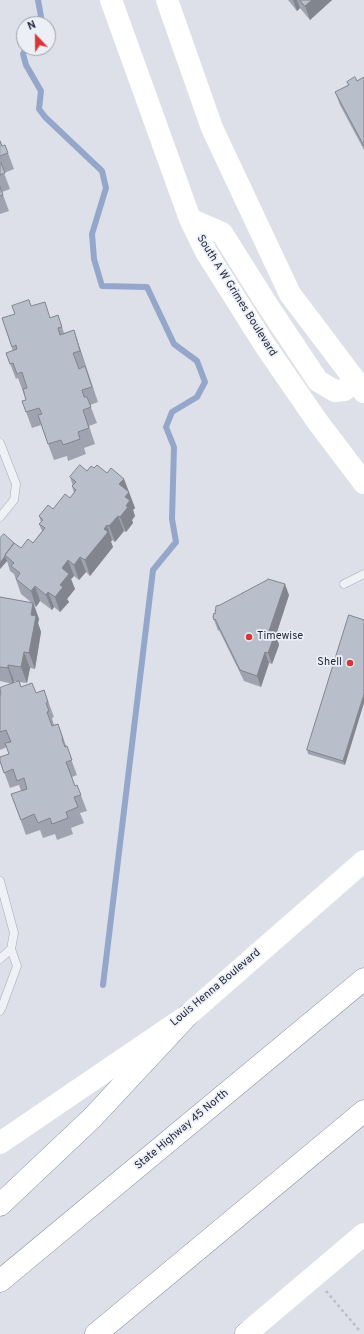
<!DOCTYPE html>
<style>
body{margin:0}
#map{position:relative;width:364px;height:1334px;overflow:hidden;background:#dde0e8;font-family:Overpass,sans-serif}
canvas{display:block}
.north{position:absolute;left:16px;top:16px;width:40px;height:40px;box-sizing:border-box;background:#eceff6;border:1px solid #9ca1ad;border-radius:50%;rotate:338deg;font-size:11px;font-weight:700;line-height:16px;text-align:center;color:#252b40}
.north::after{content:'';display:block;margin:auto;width:14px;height:18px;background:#d93638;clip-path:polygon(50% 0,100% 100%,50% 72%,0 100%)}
</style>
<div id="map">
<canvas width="364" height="1334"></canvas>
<div class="north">N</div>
</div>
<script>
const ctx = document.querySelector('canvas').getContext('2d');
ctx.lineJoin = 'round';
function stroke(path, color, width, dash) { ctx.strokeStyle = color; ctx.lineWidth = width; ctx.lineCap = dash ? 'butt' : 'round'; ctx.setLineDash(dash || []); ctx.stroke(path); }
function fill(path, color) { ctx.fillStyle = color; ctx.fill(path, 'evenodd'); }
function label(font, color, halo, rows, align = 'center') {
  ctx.font = font + ' Overpass,sans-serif'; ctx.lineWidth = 3.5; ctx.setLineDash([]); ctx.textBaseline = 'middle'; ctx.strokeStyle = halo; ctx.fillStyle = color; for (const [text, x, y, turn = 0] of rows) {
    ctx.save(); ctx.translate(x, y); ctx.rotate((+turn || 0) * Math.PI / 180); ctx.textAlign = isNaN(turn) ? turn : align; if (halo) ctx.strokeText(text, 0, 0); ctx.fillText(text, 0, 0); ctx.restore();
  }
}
const stream = new Path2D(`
 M38,0L42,22L41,24
 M26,48L23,54L26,65L41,91L39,109L45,117L102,171L106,188L92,234L94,259L102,286L147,287L174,344L197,361L205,382L197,397L172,412L166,427L174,447L172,519L176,542L153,570L103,985`);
const path = new Path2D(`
 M326,1291L359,1330`);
const service = new Path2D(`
 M0,443L16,484L14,500L0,517
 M344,584L364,574
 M0,881L14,933L11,949L17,966L2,1007L0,1011
 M0,959L11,949`);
const secondary = new Path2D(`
 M111,0L190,219L206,252L264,344L317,421L364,483
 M167,0L212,128L290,294L364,392
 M190,219L222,233L268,306L318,381L335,391L344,390L356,382
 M0,1143L188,1015L364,861
 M246,1334L364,1234`);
const motorway = new Path2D(`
 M0,1205L92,1118L188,1015
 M0,1281L364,979
 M96,1334L364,1111
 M246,1334L247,1333`);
const wall = new Path2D(`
 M288,0H332L310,20L300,8L297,11Z
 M364,77V150L340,105L335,92L348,85L347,82L357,81Z
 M0,141L2,146L8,153L14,169L4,173L10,189L2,192L9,211L0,214Z
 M31,306L50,318L58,315L64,333L74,330L98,402L90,405L97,423L89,426L95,444L84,448L86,454L68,461L67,456L54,460L41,425L32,428L22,401L26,400L18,378L16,379L6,353L13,351L2,318L15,314Z
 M94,468L124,479L135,508L133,510L135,516L132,520L133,523L126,532L124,531L115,542L112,540L111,542L113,547L90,576L86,572L79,580L74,576L71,579L75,589L67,599L69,602L60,612L54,607L52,610L40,601L36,607L34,604L39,619L38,623L41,632L35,669L30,668L27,683L19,682L21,687L36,693L44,690L54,717L52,718L54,725L58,724L77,775L72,777L75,786L77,785L87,811L80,813L84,823L71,828L73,834L57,840L55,834L43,838L40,830L26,835L11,794L21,791L19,785L10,788L0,761L9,754L7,747L0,750V695L13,684L0,681V597L32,603L21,594L14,574L10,571L7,561L0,569V538L21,548L33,543L42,531L39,524L41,522L39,516L53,509L70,498L74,493L72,486H73L70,477ZM14,681H18L13,683Z
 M289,595L276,635L279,645L272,664L269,663L261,687L244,681L219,630L218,631L217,628L213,617L220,605Z
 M349,615L345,765L308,754L307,750Z`);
const shadedWall = new Path2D(`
 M293,0H297L300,8L297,11Z
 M312,0H332L310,20L305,6Z
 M74,330L79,346L86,367L80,351Z
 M124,479L135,508L133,510L135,516L132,520L133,523L126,532L120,517L119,484Z
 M118,516L124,531L115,542L109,526Z
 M107,525L112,540L111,542L113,547L90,576L85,560Z
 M5,556L7,561L0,569V563Z
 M80,557L86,572L79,580L74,565Z
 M68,560L74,576L71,579L75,589L67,599L69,602L60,612L55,597L60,585L62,568Z
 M285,584L289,595L276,635L279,645L272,664L268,653L269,631Z
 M35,586L40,601L36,607L31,591Z
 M48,592L54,607L52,610L46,595Z
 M33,603L39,619L38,623L41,632L35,669L29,653L31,615Z
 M24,652L30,668L27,683L21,667Z
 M265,652L269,663L261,687L257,676Z
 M8,665L14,681L13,684L8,668Z
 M364,694V703L345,765L343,761Z`);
const building = new Path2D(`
 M300,0H312L305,6Z
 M355,77L357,81L364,77V146L335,92L349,85L347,82Z
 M0,141L2,146L5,145L8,153L0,156Z
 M1,163L5,173L0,175V164Z
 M0,187L3,195L0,196Z
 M29,300L31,306L45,302L50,318L58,315L62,327L58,328L60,335L74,330L80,351L73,353L79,369L85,366L92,387L82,390L84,397H87L91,407L83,410L89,428L78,432L80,439L63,445L61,440L48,444L38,415L42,414L39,408L26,412L22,401L26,400L23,389L27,388L22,372L17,374L13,363L10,364L6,353L17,349L16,345L12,347L2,318L15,314L12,306Z
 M80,465L87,471L91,466L94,468L97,465L107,473L111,468L124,479L119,484L129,492L125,497L130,500L126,506L128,507L120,517L118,516L109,526L107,525L104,529L108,532L85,560L80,557L74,565L68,560L62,568L69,574L60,585L63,587L55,597L48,592L46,595L35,586L31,591L16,579L20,573L11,566L14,563L5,555L14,543L21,548L28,539L33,543L45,528L39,524L43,520L39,516L48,505L53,509L65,494L70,498L76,490L72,486L76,482L70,477Z
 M4,534L14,543L5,555V556L0,563V538Z
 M268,579L285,584L269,631L275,634L268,653L265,652L257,676L240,670L215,619L214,620L213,617L214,613L215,614L216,606L220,605L267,580Z
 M0,597L33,603L31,615L36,616L29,653L24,652L21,667L8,665V668L0,667Z
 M349,615L364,620V694L343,761L307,750Z
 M19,681L21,687L32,683L36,693L44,690L48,702L46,703L49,711L47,712L52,726L58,724L63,739H62L65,747L67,746L72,760L66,762L75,786L77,785L81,795L74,797L78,807L66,812L68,818L52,824L50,818L38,823L34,814L21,820L11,794L27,789L24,778L17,781L13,769L4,773L0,761V757L9,754L5,743L11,742L6,730L0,732V695H1L0,688Z`);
const markers = [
 [249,637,4,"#d93638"],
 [350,663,4,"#d93638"]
];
const streetNames = [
 ["South A W Grimes Boulevard",236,296,58],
 ["Louis Henna Boulevard",216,988,-40],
 ["State Highway 45 North",182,1130,-40]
];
const poiNames = [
 ["Timewise",257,637],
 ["Shell",342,663,"right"]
];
stroke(stream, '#94a7cb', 6);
stroke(service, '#a6aab6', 9);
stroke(motorway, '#838aa0', 23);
stroke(path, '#bbbec7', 2.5, [3, 3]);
stroke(service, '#f0f1f6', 8);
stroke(secondary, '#fff', 22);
stroke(motorway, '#fff', 22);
fill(wall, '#9fa3af');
fill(shadedWall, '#82858e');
fill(building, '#b9becb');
stroke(building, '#82858e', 1);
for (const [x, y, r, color] of markers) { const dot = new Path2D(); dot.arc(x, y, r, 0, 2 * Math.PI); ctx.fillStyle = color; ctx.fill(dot); stroke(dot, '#eceff6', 1.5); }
label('11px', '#252b40', '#eceff6', streetNames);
label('11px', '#252b40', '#eceff6', poiNames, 'left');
</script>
